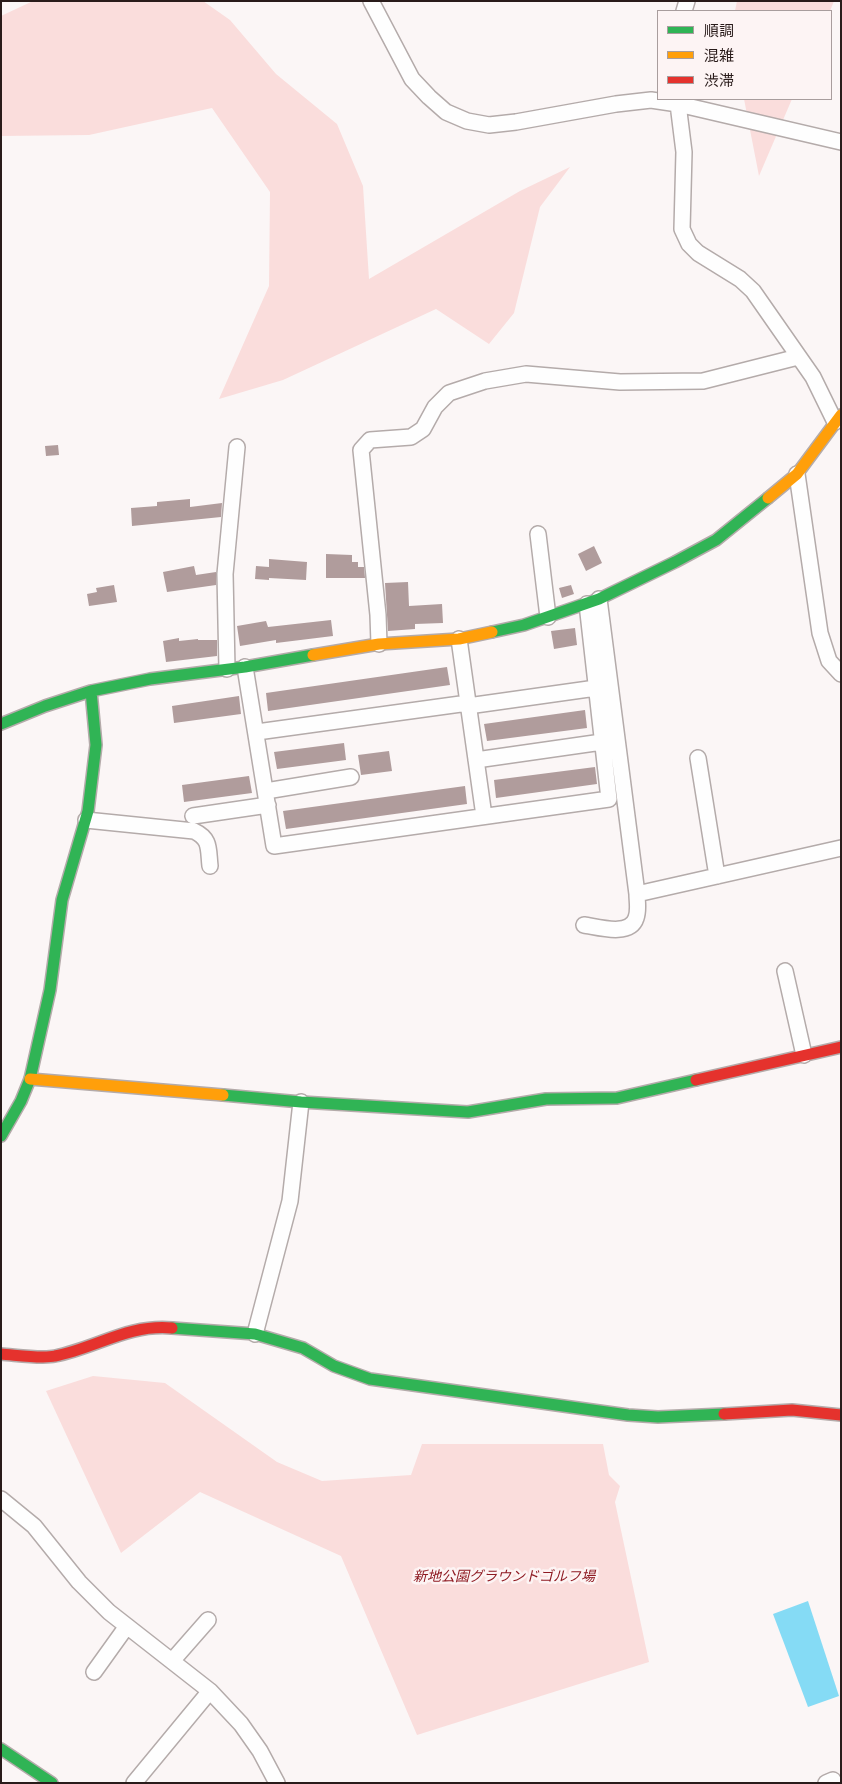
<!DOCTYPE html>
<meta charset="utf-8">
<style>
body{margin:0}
#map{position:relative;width:842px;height:1784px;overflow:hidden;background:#fbf6f6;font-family:"Libre Baskerville","Noto Sans JP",serif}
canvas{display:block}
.frame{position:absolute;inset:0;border:2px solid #291b1a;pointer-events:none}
.legend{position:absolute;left:657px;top:10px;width:175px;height:90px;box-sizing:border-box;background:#fdf4f4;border:1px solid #a89d9d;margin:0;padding:6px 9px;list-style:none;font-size:15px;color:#291b1a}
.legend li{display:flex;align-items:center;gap:10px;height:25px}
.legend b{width:25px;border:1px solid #a89d9d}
</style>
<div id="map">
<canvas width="842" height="1784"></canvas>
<div class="frame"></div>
<ul class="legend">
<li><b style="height:6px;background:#30b455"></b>順調</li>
<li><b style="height:6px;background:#ff9f0a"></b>混雑</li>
<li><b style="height:6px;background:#e5322d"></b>渋滞</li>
</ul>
</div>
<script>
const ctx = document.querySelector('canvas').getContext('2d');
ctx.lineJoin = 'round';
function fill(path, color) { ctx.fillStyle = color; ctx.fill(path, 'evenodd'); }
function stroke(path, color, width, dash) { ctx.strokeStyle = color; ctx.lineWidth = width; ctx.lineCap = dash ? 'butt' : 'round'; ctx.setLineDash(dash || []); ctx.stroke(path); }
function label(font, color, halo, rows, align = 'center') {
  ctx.font = font + ' "Libre Baskerville","Noto Sans JP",serif'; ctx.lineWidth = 5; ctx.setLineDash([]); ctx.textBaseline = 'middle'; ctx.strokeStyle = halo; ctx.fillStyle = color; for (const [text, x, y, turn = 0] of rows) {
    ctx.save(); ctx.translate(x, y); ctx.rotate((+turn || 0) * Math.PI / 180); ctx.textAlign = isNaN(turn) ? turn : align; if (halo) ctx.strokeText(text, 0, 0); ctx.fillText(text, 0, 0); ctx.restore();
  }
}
const green = new Path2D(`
 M33,1H203L230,20L276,74L337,124L363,186L369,279L520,191L570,167L540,207L514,313L489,344L436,309L283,380L219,399L269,286L270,192L212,108L89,135L1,136V16Z
 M737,1H834L830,11H735Z
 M744,99H792L759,176Z
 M93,1376L165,1383L277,1462L322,1481L411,1475L422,1444H603L609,1475L620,1486L615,1502L649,1662L417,1735L341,1556L200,1492L121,1553L46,1391Z`);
const water = new Path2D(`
 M808,1601L839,1696L808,1707L773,1614Z`);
const building = new Path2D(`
 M58,445L59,455L46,456L45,446Z
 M190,499V507L222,503L221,517L132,526L131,508L157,506V502Z
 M594,546L602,563L586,571L578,554Z
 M326,554L352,555V562H358V567H364L365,578H326Z
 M269,559L307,562L306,580L269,578V580L255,579L256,566L269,567Z
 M194,566L196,575L216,572V585L167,592L163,572Z
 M408,582L409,606L442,604L443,623L415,624V629L388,631L385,583Z
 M114,585L117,602L89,606L87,594L97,592L96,588Z
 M571,585L574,594L562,598L559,588Z
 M331,620L333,636L276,643V640L240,646L237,626L266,621L268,627Z
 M575,628L577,645L554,649L551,631Z
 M179,638V641L198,639V640H217V656L166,662L163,641Z
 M447,667L450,685L268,711L266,693Z
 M239,696L241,714L174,723L172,706Z
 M585,710L587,728L487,741L484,724Z
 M344,743L346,760L277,769L274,752Z
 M389,751L392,771L361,775L358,755Z
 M595,767L597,784L496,798L494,780Z
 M249,776L252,793L184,802L182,785Z
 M465,786L467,804L286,829L283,811Z`);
const street = new Path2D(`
 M371,1L412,79L429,97L446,112L467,121L489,125L516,122L616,104L651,100L678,104L684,152L682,229L689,244L698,253L740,279L753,291L813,377L835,422
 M684,11L687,1
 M678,99V104L841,142
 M797,474L820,633L829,661L841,674
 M538,534L548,617
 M599,599L637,894L841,848
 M459,639L484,816
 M379,644L378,615L361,450L370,440L411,437L423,429L435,407L449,393L485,381L526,374L620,382L703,381L798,357
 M245,667L274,846L609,799L587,604
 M227,669L225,574L237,447
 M468,706L596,688
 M257,732L468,703
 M698,758L717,876
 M476,760L602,742
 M266,791L351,777
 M193,816L268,805
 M86,820L194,831C211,839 208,849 210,866
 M584,925C598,927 630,937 636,918C639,910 637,902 637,894
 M785,971L804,1055
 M255,1334L290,1201L301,1102
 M1,1499L34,1526L79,1582L109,1612L210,1691L241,1724L260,1751L277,1783
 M172,1661L208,1620
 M94,1672L127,1626
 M134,1783L210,1691
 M826,1783L833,1780`);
const fast = new Path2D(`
 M492,632L524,625L599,599L675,562L716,540L768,498
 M1,724L45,706L91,691L150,679L245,667L313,655
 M223,1095L301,1102L468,1112L546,1099L617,1098L696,1080
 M1,1136L21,1101L30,1079L50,990L62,900L88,811L96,745L91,691
 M172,1328L255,1334L303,1348L334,1366L370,1379L628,1415L658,1417L724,1414
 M1,1749L52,1783`);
const slow = new Path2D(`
 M768,498L797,474L841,415
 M313,655L379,644L459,639L492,632
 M30,1079L223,1095`);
const jam = new Path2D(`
 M696,1080L841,1047
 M1,1354C16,1355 42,1359 55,1356C96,1348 128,1324 172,1328
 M724,1414L792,1410L841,1415`);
const parkNames = [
 ["新地公園グラウンドゴルフ場",504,1577]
];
fill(green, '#fadddc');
fill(water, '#85dbf5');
fill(building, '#b09c9c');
stroke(street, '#b4abaa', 18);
stroke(fast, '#b4abaa', 14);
stroke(slow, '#b4abaa', 14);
stroke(jam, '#b4abaa', 14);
stroke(street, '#fefefe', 15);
stroke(fast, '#30b455', 11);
stroke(slow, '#ff9f0a', 11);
stroke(jam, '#e5322d', 11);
label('italic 14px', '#8e1a22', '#fdf4f4', parkNames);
</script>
